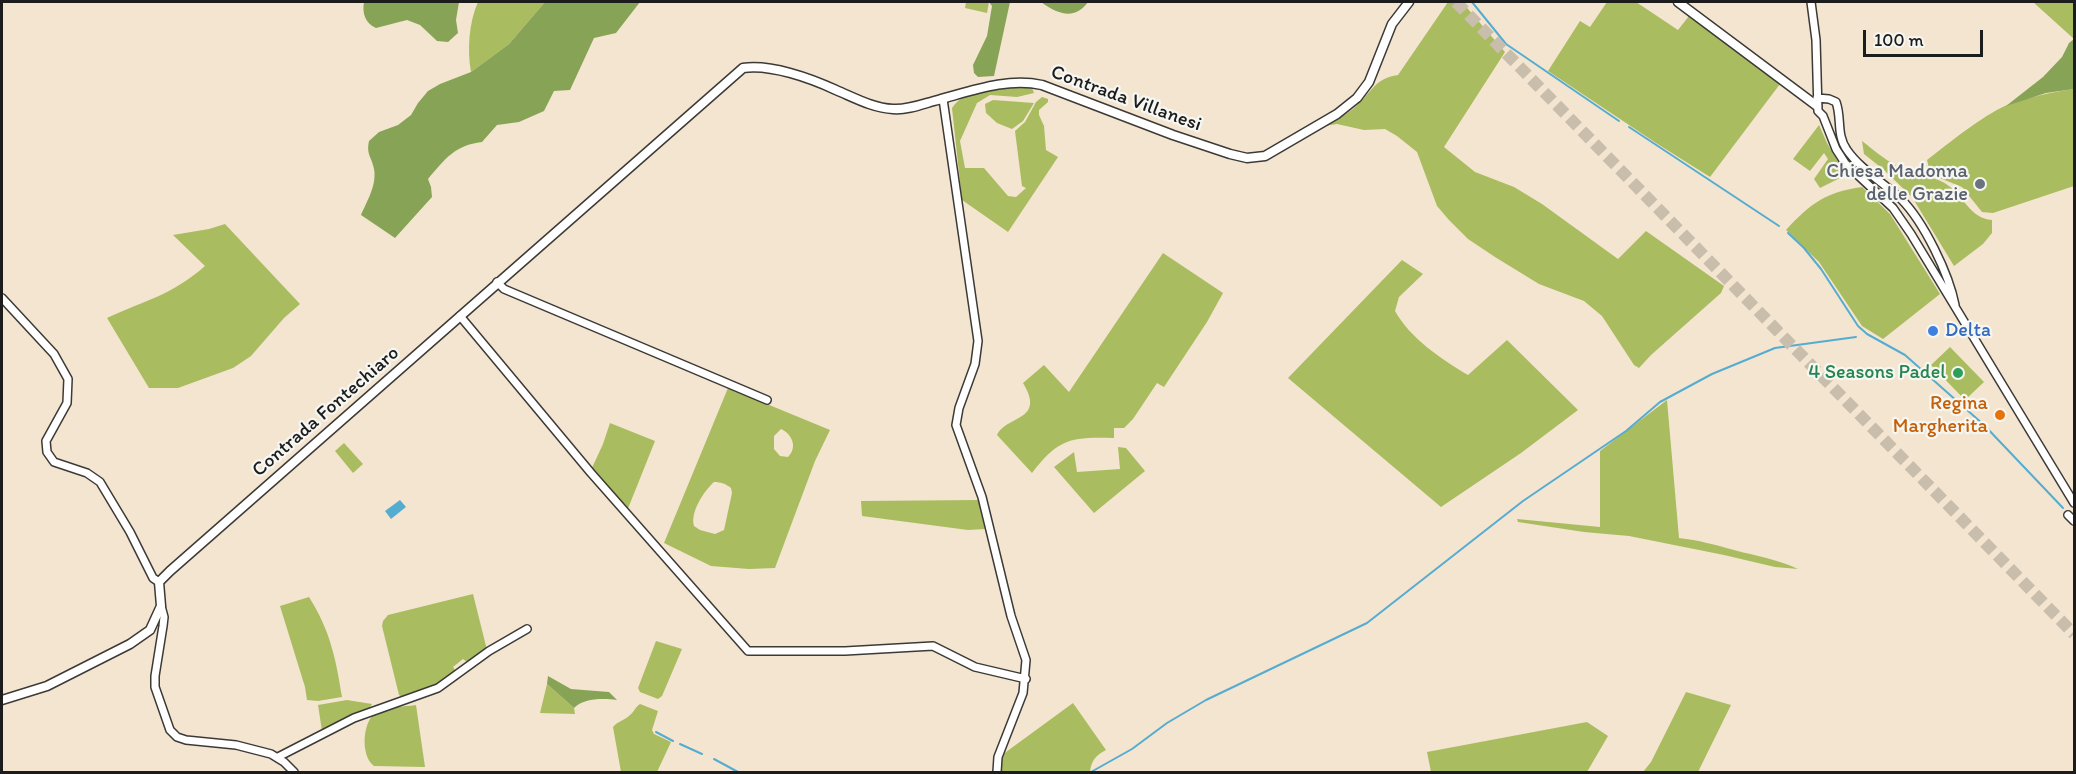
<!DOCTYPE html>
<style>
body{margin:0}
#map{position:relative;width:2076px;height:774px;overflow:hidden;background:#f4e5d0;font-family:Itim,sans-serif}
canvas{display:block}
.frame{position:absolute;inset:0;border:3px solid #1c1c1c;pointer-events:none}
.scale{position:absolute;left:1863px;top:30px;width:120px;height:27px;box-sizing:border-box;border:3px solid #1c1c1c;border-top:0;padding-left:8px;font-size:18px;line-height:21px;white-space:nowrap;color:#1c1c1c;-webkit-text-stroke:4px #f6f6f2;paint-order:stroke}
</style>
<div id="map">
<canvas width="2076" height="774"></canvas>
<div class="frame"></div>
<div class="scale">100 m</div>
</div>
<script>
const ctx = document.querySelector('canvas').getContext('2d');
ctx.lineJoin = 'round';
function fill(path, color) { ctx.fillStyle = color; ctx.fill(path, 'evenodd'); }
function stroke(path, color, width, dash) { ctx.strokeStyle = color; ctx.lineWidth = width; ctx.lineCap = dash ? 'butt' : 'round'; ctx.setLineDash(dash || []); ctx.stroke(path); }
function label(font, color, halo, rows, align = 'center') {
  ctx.font = font + ' Itim,sans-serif'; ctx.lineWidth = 4.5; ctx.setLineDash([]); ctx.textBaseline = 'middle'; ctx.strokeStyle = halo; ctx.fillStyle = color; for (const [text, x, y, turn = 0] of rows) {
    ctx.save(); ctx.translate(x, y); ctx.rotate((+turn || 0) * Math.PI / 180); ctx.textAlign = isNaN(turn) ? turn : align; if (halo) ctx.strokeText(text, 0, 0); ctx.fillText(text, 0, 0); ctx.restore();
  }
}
const green = new Path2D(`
 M478,2H545L509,44L471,72C467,50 469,22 478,2Z
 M966,2H989L987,13L965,8Z
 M1448,2H1462L1505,52L1444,147L1475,172L1514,187L1542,204L1618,259L1646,231L1724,286L1721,293L1651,355L1639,368L1634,365L1602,316L1584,301L1539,284L1495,257L1468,239L1449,220L1437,206L1417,152L1397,136L1385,129L1364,130L1337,124L1319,127C1331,122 1343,117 1353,109C1371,94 1374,78 1398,75Z
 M1607,2H1636L1678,30L1689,16L1780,84L1710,177L1656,143L1548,71L1580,21L1590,27Z
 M2033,2H2074V39Z
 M1023,86L1032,88L1034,93L1017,97L990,95L977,103L960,141L965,168H984L1008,196L1016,197L1026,188L1022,186L1015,131L1025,122L1036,102L1042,97L1048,99V102L1039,110V115L1044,126L1046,150L1058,157L1008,232L962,200L952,108C966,87 1000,87 1023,86Z
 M2074,89V186L1993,213L1982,212L1962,187L1932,175L1930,172L1927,160C1949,143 1982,116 2007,105C2029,97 2052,92 2074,89Z
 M993,100L1034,103L1023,121L1012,129L997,123L986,113L985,104Z
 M1819,125L1827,143L1846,175L1820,188L1814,179L1828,159L1824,153L1810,171L1793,159Z
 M1862,141C1876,152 1889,163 1905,170C1919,176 1937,176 1949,186C1965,198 1970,218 1992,220V233L1983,244L1954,266L1912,197L1884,170L1864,154Z
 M1862,187L1890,214L1940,294L1883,339L1862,326L1819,262L1786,230C1811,203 1826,192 1862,187Z
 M225,224L300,304L284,318L251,356L233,368L178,388H149L107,318C146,300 172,295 205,266L173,235L209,229Z
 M1163,253L1223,293L1207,322L1164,387L1157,383L1133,419L1124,428H1114V438C1071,437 1059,438 1032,473L997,435C1007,415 1046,421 1023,383L1044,365L1069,392Z
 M1402,260L1423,274L1399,297L1395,311C1410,338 1441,359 1468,375L1507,340L1578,410L1521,453L1441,507L1288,378Z
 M1950,347L1984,382L1965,400L1931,365Z
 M728,388L830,430L815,461L775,568L749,569L711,566L664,543ZM781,429C792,434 798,447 788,457L780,456L774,449V436ZM714,482C721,482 726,484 731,488L732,493L724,530L715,534L700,530L694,526C690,512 704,491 714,482Z
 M1667,400L1679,538C1698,540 1716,545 1734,550C1756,556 1777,559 1798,569L1775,567L1724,555L1629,536L1584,532L1518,522L1517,519L1600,527V451Z
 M610,423L655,441L627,511L591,470L603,444Z
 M344,443L363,464L353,473L335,451Z
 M1118,447L1126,448L1145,471L1094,513L1054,467L1074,452L1077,472L1120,469Z
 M978,500L985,529L968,530L862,516L861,501Z
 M473,594L487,650L467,662L463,659L453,667L455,670L438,683L403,698L399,695L382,626L383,621L388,615Z
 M309,597C330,630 336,659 342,697L318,701L307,700L305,687L280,606Z
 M656,641L682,649L662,696L658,699L640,692L638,688Z
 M547,684L574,708L575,714L540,713Z
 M1686,692L1731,705L1698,772H1643L1651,762Z
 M347,700L372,704L369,709L322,731L318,705Z
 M1073,703L1106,750C1096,755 1091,761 1090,772H999L1001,757L1006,752Z
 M640,704L658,711L652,730L654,734L671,742L657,772H621L613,727C618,721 625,720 630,715C635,711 635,707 640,704Z
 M416,705L425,767L374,766C360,756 362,719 378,711C388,706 404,707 416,705Z
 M1587,722L1608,736L1587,772H1431L1427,752Z`);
const forest = new Path2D(`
 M364,2H459L456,20L458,33L448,42L437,41L420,25L407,20L376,28C365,23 362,13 364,2Z
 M545,2H640L616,33L594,38L570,90L554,91L544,111L519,122L497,125L482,142C455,145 445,159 428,179L431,187L432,197L395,238L361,215C367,201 377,185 374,169C372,157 366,155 369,141L379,132L398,125L411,115L418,103L428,91L440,84L471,72L509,44Z
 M989,2H1010L994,76L978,77L974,73L973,65L987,36L992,6Z
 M1041,2H1088C1074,21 1058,14 1041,2Z
 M2074,39V89L2046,93L2006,106L2043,77L2062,57L2069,43Z
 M548,676L571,689L609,692L617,700C603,698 583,698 574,708L547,684Z`);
const water = new Path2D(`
 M400,500L406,507L391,519L385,511Z`);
const stream = new Path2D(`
 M1472,2L1506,44L1619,121
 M1629,127L1779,226
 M1788,233L1804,248L1821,269L1858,326L1867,334L1905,355L1984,425L2063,508
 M656,732L673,741
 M680,744L702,754
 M714,759L738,772
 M1091,772L1132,749L1167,723L1206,700L1367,623L1523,501L1626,431L1660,402L1712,374L1775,348L1856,337`);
const trunkTunnel = new Path2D(`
 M1456,2L2074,634`);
const minor = new Path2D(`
 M1811,2L1816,40L1818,111L1823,116L1836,149L1845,163L1893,208L1911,234L2074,503
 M1817,98L1829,99L1836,102C1842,118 1836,135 1847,150C1860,169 1884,183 1901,199C1924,222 1949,274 1955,305
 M943,99L978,341L975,364L959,408L956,425L982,497L1011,616L1026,660L1023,693L998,757L997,772
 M497,282L504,289L767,400
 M2,298L54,354L68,379L67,403L46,441L47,452L54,462L87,473L100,482L130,532L153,578L159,582
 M460,316L591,473L748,651H845L933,646L975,667L1026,679
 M2068,515L2074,521
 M161,606L164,617L163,626L155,676V687L170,730L177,737L186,740L236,745L271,754L284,762L294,772
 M278,757L354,718L438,688L489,651L527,629`);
const tertiary = new Path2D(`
 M1678,2L1817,106
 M2,700L47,686L130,644L150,630L161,606L159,582L170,571L743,68C771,64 810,78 836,90C855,98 873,108 893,109C907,110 920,105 934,101C969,92 1006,77 1042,85L1173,135L1230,154L1247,158L1265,156L1337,114L1357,98L1369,82L1392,24L1409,2`);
const markers = [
 [1980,184,6,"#6b7280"],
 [1933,331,6,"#3f7fe0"],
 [1958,373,6,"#2e9e5b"],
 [2000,415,6,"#e8710a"]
];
const streetNames = [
 ["Contrada Villanesi",1126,99,20],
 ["Contrada Fontechiaro",326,412,-41]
];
const worshipNames = [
 ["Chiesa Madonna",1968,172],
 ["delle Grazie",1968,195]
];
const shopNames = [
 ["Delta",1945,331]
];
const leisureNames = [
 ["4 Seasons Padel",1946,373]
];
const foodNames = [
 ["Regina",1988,404],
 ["Margherita",1988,427]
];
fill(green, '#aabc60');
fill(forest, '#87a456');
fill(water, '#55acd1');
stroke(stream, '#55acd1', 2);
stroke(trunkTunnel, '#c9bdac', 12, [12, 6]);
stroke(minor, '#3c3a37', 10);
stroke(tertiary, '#3c3a37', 11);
stroke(minor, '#fff', 7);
stroke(tertiary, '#fff', 8);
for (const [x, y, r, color] of markers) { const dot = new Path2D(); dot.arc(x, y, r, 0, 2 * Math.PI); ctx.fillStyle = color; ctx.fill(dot); stroke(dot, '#f6f6f2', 2); }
label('20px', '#1c1c1c', '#f6f6f2', streetNames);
label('20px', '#5b616d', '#f6f6f2', worshipNames, 'right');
label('20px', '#366cbe', '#f6f6f2', shopNames, 'left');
label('20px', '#27864d', '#f6f6f2', leisureNames, 'right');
label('20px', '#c56008', '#f6f6f2', foodNames, 'right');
</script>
